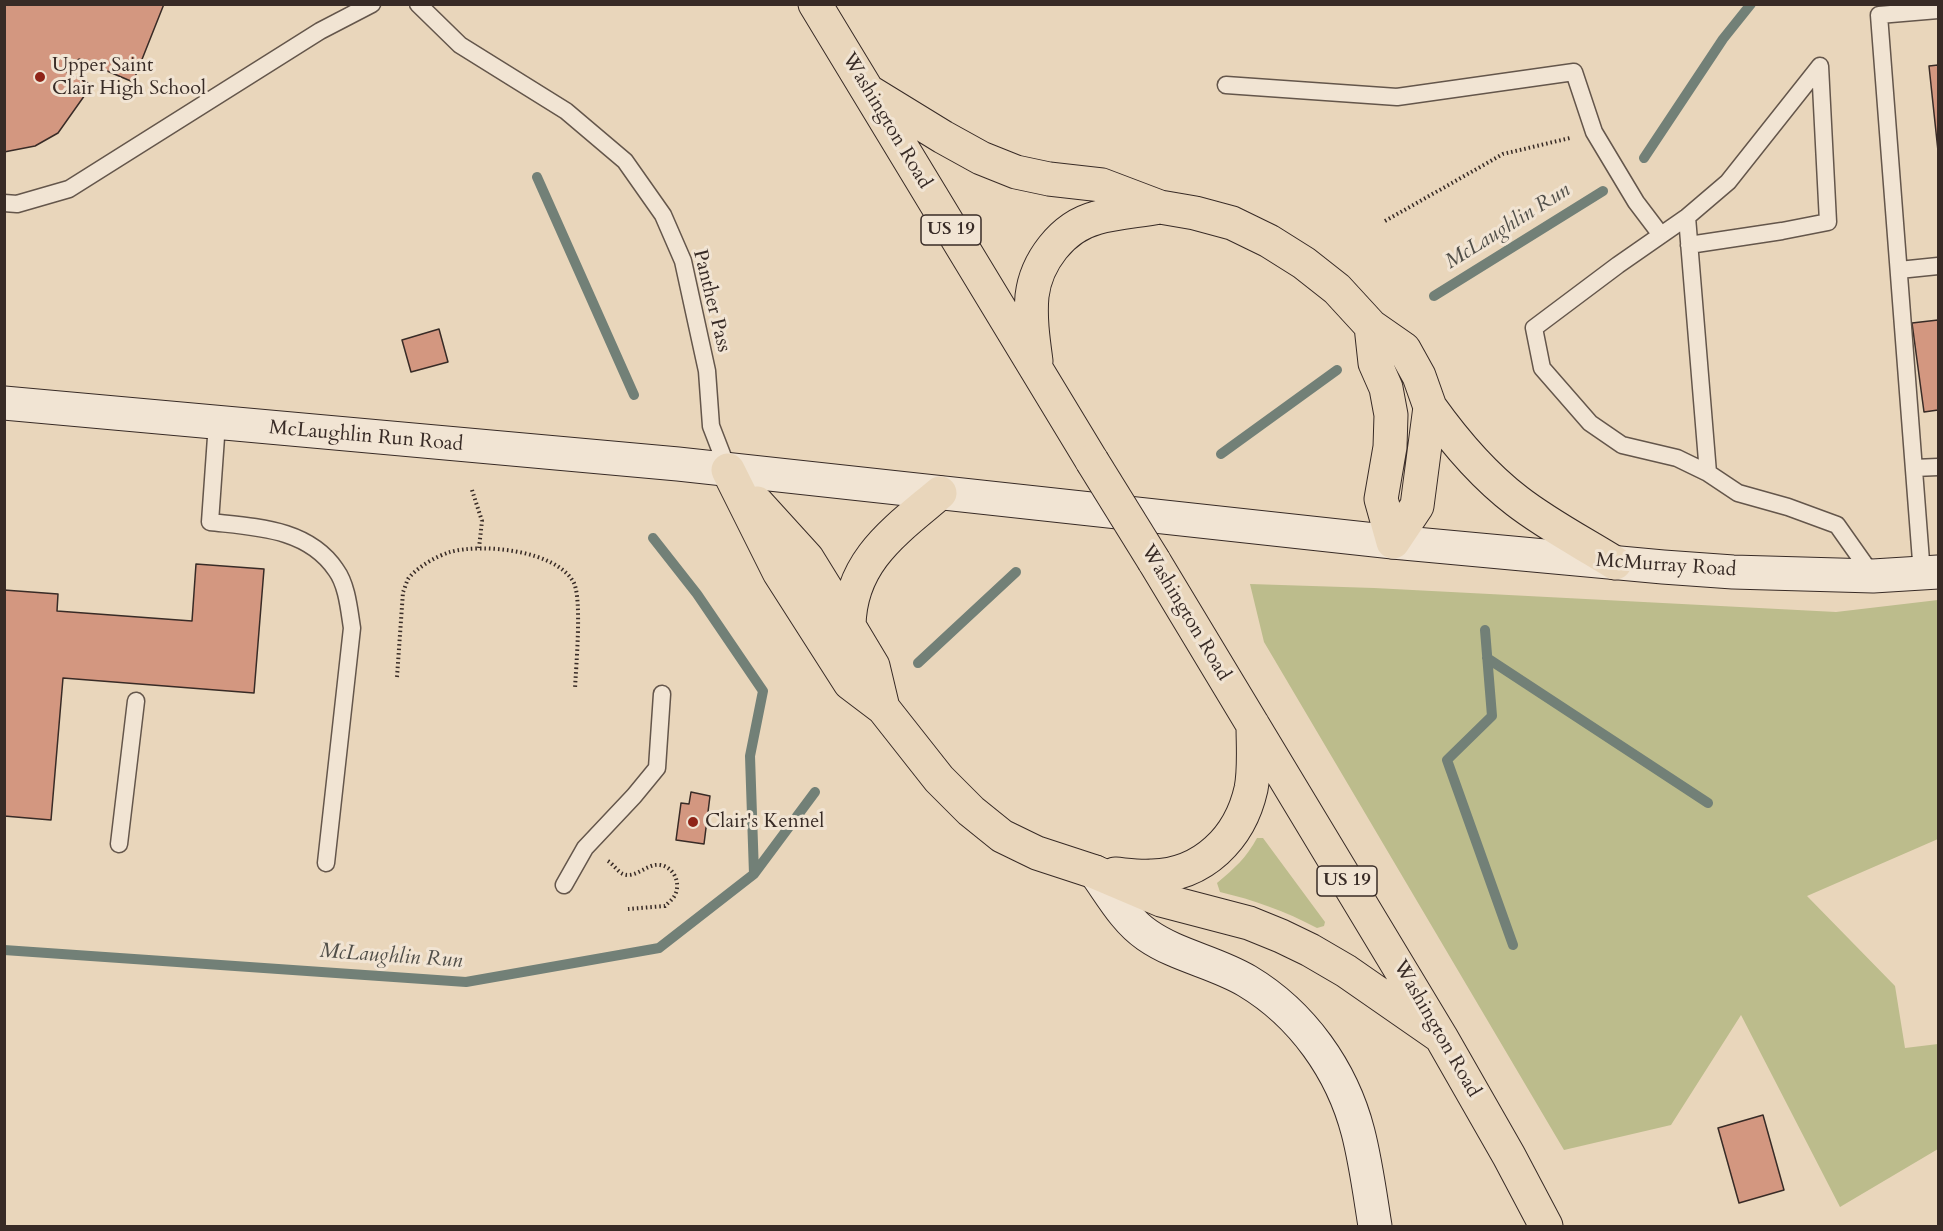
<!DOCTYPE html>
<style>
body{margin:0}
#map{position:relative;width:1943px;height:1231px;overflow:hidden;background:#e9d6bb;font-family:Cardo,serif}
canvas{display:block}
.frame{position:absolute;inset:0;border:6px solid #382b26;pointer-events:none}
</style>
<div id="map">
<canvas width="1943" height="1231"></canvas>
<div class="frame"></div>
</div>
<script>
const ctx = document.querySelector('canvas').getContext('2d');
ctx.lineJoin = 'round';
function fill(path, color) { ctx.fillStyle = color; ctx.fill(path, 'evenodd'); }
function stroke(path, color, width, dash) { ctx.strokeStyle = color; ctx.lineWidth = width; ctx.lineCap = dash ? 'butt' : 'round'; ctx.setLineDash(dash || []); ctx.stroke(path); }
function label(font, color, halo, rows, align = 'center') {
  ctx.font = font + ' Cardo,serif'; ctx.lineWidth = 6; ctx.setLineDash([]); ctx.textBaseline = 'middle'; ctx.strokeStyle = halo; ctx.fillStyle = color; for (const [text, x, y, turn = 0] of rows) {
    ctx.save(); ctx.translate(x, y); ctx.rotate((+turn || 0) * Math.PI / 180); ctx.textAlign = isNaN(turn) ? turn : align; if (halo) ctx.strokeText(text, 0, 0); ctx.fillText(text, 0, 0); ctx.restore();
  }
}
const green = new Path2D(`
 M1250,584L1374,588L1836,612L1938,600V839L1807,896L1895,986L1905,1048L1938,1044V1149L1840,1207L1741,1015L1671,1125L1564,1150L1264,642Z
 M1257,838H1263L1325,922L1324,926L1317,928C1285,911 1254,900 1220,892L1217,883C1234,869 1247,857 1257,838Z`);
const stream = new Path2D(`
 M1644,158L1723,39L1751,4
 M537,177L634,395
 M1434,296L1603,191
 M1221,454L1337,370
 M653,538L697,594L763,691L750,756L754,874
 M1485,630L1492,716L1447,760L1513,945
 M1487,658L1708,803
 M918,663L1016,572
 M4,950L466,982L659,948L754,874L815,792`);
const building = new Path2D(`
 M4,4H164L133,82L79,59L67,72L92,85L58,133L35,146L4,152Z
 M1938,65V151L1929,66Z
 M1938,320V410L1924,412L1912,323Z
 M439,329L448,362L411,372L402,340Z
 M196,564L264,569L254,693L63,678L51,820L4,816V590L58,594L57,611L192,621Z
 M691,792L710,796L704,844L676,840L681,803L689,804Z
 M1763,1115L1784,1190L1739,1203L1718,1128Z`);
const path = new Path2D(`
 M1385,221L1503,154L1570,138
 M472,490L482,521L479,548
 M397,677L403,592C405,588 406,583 408,579C417,567 437,556 450,552C482,543 557,550 574,583C582,601 576,666 575,689
 M608,861C613,864 618,872 623,874C636,879 647,863 660,865C674,867 681,883 675,895C673,899 668,903 665,906L628,909`);
const lane = new Path2D(`
 M418,4L460,45L566,111L625,161L663,215L683,261L707,371L711,426L728,470
 M1226,85L1397,97L1574,72L1594,132L1636,202L1661,235
 M4,203L17,204L69,189L320,31L372,4
 M1687,217L1708,473
 M1689,245L1782,231L1828,222L1820,66L1728,182L1687,217L1618,265L1534,328L1542,368L1590,423L1622,445L1677,458L1708,473L1738,493L1788,507L1837,525L1873,576
 M1899,270L1938,266
 M217,423L210,522C255,527 308,528 336,570C347,585 349,609 352,628L326,863
 M1914,468L1938,467
 M1922,574L1879,15L1938,10
 M119,844L136,701
 M564,885L585,848L634,796L657,768L662,694`);
const secondary = new Path2D(`
 M4,403L678,464L1393,542L1663,567L1733,572L1873,576L1938,572
 M1095,872C1111,894 1125,920 1147,935C1177,956 1215,962 1247,981C1302,1014 1342,1070 1358,1132C1366,1163 1370,1195 1375,1226`);
const primary = new Path2D(`
 M815,4L1092,461
 M868,91L943,137L981,158L1016,172L1049,179L1102,185L1160,207L1195,213L1232,223L1269,241L1304,263L1337,289L1371,326L1404,349L1419,376L1430,407L1417,506L1393,542
 M1371,326L1375,363L1386,388L1391,415L1390,447L1381,499L1393,542
 M1036,361C1033,339 1030,318 1032,296C1036,262 1062,227 1096,218C1116,212 1139,211 1160,207
 M1430,407C1455,442 1483,475 1517,501C1548,525 1583,543 1615,563
 M728,470L779,572L850,683L883,708L939,779L971,811L1002,836L1037,853L1095,872L1161,900L1249,923L1281,936L1310,950L1346,971L1441,1037
 M757,503L807,558L849,626L873,666L883,708
 M1154,561L1441,1037L1509,1156L1546,1226
 M849,626C850,561 895,531 940,493
 M1115,874C1127,875 1140,877 1152,876C1203,875 1240,838 1251,789C1255,769 1253,746 1253,725`);
const primaryBridge = new Path2D(`
 M1092,461L1154,561`);
const markers = [
 [40,77,6,"#8f2418"],
 [693,822,6,"#8f2418"]
];
const shields = [
 [951,230,60],
 [1347,881,60]
];
const shieldNames = [
 ["US 19",951,230],
 ["US 19",1347,881]
];
const poiNames = [
 ["Upper Saint",52,66],
 ["Clair High School",52,89],
 ["Clair's Kennel",705,822]
];
const streetNames = [
 ["Washington Road",886,121,59],
 ["Panther Pass",711,301,76],
 ["McLaughlin Run Road",366,437,5],
 ["McMurray Road",1666,566,4],
 ["Washington Road",1185,613,59],
 ["Washington Road",1436,1029,60]
];
const waterNames = [
 ["McLaughlin Run",1508,227,-32],
 ["McLaughlin Run",391,957,4]
];
fill(green, '#bcbc8c');
stroke(stream, '#728077', 10);
fill(building, '#d39780');
stroke(building, '#382b26', 1.5);
stroke(lane, '#64564b', 19);
stroke(secondary, '#382b26', 35);
stroke(primary, '#382b26', 35);
stroke(path, '#382b26', 4, [1.5, 3]);
stroke(lane, '#f1e4d3', 16);
stroke(secondary, '#f1e4d3', 33);
stroke(primary, '#e9d6bb', 33);
stroke(primaryBridge, '#382b26', 35, []);
stroke(primaryBridge, '#e9d6bb', 33);
for (const [x, y, r, color] of markers) { const dot = new Path2D(); dot.arc(x, y, r, 0, 2 * Math.PI); ctx.fillStyle = color; ctx.fill(dot); stroke(dot, '#f1e4d3', 2); }
for (const [x, y, w] of shields) { const box = new Path2D(); box.roundRect(x - w / 2, y - 15, w, 30, 4.5); ctx.fillStyle = '#f1e4d3'; ctx.fill(box); stroke(box, '#382b26', 1.5); }
label('bold 18px', '#382b26', null, shieldNames);
label('20px', '#382b26', '#f1e4d3', poiNames, 'left');
label('20px', '#382b26', '#f1e4d3', streetNames);
label('italic 21px', '#504e48', '#f1e4d3', waterNames);
</script>
